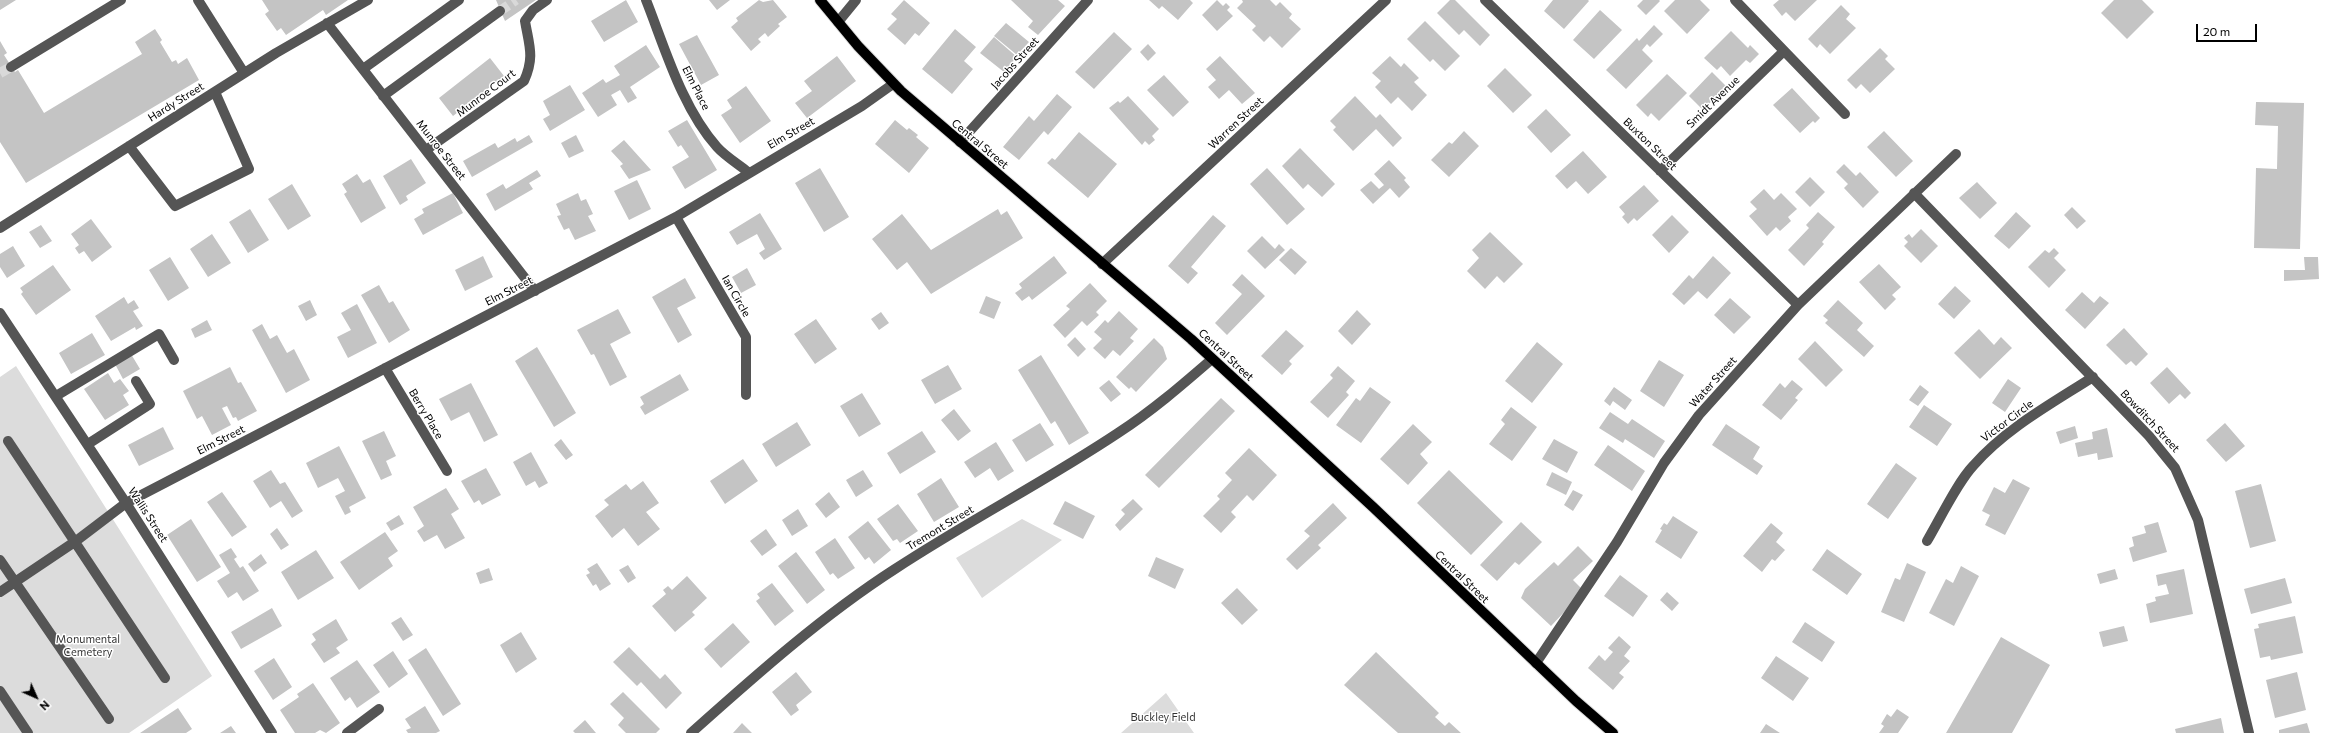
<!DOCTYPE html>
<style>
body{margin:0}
#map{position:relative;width:2342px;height:733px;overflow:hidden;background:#fff;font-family:Commissioner,sans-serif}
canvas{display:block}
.north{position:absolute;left:16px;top:677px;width:40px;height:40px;-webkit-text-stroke:3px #fff;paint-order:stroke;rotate:135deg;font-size:11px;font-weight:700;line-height:16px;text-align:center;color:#000}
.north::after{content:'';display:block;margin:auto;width:14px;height:18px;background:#000;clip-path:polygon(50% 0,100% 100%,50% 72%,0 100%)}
.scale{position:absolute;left:2196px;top:24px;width:61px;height:18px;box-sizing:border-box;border:2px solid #000;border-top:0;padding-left:5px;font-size:12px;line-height:14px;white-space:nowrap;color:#000;-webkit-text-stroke:3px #fff;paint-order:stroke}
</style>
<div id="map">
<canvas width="2342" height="733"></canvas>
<div class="north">N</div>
<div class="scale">20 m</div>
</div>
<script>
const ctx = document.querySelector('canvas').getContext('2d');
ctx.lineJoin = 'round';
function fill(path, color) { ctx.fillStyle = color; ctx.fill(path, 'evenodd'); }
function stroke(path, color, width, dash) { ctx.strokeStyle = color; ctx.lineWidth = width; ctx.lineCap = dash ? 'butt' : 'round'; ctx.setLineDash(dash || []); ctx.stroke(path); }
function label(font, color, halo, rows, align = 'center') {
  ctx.font = font + ' Commissioner,sans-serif'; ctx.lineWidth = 3; ctx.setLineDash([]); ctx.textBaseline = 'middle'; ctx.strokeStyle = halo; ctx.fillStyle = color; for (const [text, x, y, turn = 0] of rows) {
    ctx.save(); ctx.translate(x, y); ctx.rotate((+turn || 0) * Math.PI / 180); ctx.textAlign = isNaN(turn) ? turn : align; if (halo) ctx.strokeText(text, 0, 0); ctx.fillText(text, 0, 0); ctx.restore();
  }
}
const green = new Path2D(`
 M16,366L212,676L129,733H0V377Z
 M1022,519L1062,540L982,598L956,558Z
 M1166,693L1194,733H1121Z`);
const building = new Path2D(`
 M0,0H16L0,10Z
 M262,0H348L326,15L323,10L286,35L281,28L277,31L265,14L269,11Z
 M496,0H536L505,21Z
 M626,0L638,22L604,42L591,21Z
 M709,0H730L717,10Z
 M759,0L763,2L773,0L787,17L778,24L780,26L768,37L765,33L758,39L761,42L751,51L731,27L738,21L736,18Z
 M904,0L930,23L919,36L915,33L905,45L887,29L897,19L891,14Z
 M1011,0H1058L1065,6L1038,35L1028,27L1033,21Z
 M1149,0H1190L1193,3L1178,20L1162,6L1159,9Z
 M1217,0L1223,6L1226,3L1230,7L1227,10L1233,16L1217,31L1202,15Z
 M1242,0H1270L1276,6L1280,2L1292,14L1289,18L1301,29L1282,48L1270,36L1264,42L1252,30L1256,26L1237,8L1243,2Z
 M1450,0H1455L1490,35L1480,46L1464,30L1459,35L1437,13Z
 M1553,0H1588L1589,1L1564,29L1544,11Z
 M1643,0H1659L1660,1L1646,15L1637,6Z
 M1675,0H1700L1710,10L1687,34L1664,11Z
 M1779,0H1817L1795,21L1786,12L1782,16L1773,5Z
 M2114,0H2142L2154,12L2127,39L2101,13Z
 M1841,5L1850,14L1846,19L1856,28L1830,54L1820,44L1817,48L1808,39Z
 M1600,10L1622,30L1594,59L1573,40Z
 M1425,21L1460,56L1445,71L1433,59L1430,62L1407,39Z
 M1006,23L1029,42L1017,55L994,36Z
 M1654,25L1663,34L1650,47L1647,44L1642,50L1653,61L1626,89L1606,70L1637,38L1639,41Z
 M155,29L162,40L160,42L172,62L176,60L178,64L187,58L199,80L26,183L0,142V41L7,53L4,55L15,72L18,70L44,113L142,54L135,42Z
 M955,29L976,47L964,61L973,69L952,94L922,69Z
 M1731,31L1748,48L1750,45L1759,54L1750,63L1746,60L1730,76L1721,66L1717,70L1704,58Z
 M1114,32L1132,49L1094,89L1075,72Z
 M697,35L719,75L701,85L679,44Z
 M994,37L1017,57L1004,72L980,53Z
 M1148,44L1156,53L1148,61L1140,52Z
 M646,45L660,67L630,87L637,98L628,103L620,90L611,95L617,105L598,117L582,93L603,79L606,83L620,75L614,66Z
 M1880,48L1888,56L1885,59L1895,69L1870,93L1861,84L1856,89L1847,80Z
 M837,56L856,81L807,118L795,103L812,91L804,81Z
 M1220,56L1255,93L1242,104L1229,90L1219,99L1208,87L1216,80L1206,69Z
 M1390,56L1401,67L1404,63L1419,78L1414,82L1427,95L1412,111L1398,97L1391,104L1375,87L1381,81L1372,73Z
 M490,58L504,76L453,116L439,98Z
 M1505,68L1532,95L1513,113L1487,86Z
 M1712,72L1726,86L1703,110L1689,96Z
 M1667,74L1687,93L1659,121L1651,113L1648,117L1636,105Z
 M1164,75L1189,102L1173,117L1147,90Z
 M570,85L585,110L550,131L543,119L550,115L543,101Z
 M746,86L771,121L740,143L721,115L732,108L727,100Z
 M1792,88L1820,118L1815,123L1813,121L1800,133L1773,105Z
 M1057,94L1072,107L1048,135L1044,131L1019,160L1003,147L1029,116L1034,121Z
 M1128,96L1159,129L1152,136L1155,140L1149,145L1145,141L1142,145L1109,108L1118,101L1120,103Z
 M1355,96L1376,118L1380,114L1402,138L1393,147L1376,129L1353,151L1333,130L1336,127L1330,121Z
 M2256,102L2304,103L2300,249L2254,248L2256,168L2277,169L2278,126L2255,125Z
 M1546,109L1571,135L1551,153L1527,127Z
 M687,120L717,170L685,189L672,167L689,157L681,145L678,147L668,131Z
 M895,120L907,130L909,128L918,135L916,137L929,148L909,173L875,144Z
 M1464,131L1479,146L1449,177L1431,160L1449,142L1452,144Z
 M1884,131L1913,161L1896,177L1867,147Z
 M1079,132L1117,164L1088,198L1047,163L1052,158L1055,160Z
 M529,135L533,142L472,177L463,161L495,143L498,148L515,138L517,142Z
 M576,135L584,151L569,158L561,143Z
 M624,140L651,170L629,179L620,166L623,164L611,151Z
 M1300,148L1335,184L1322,197L1308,184L1303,189L1282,166Z
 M1583,151L1607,177L1588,194L1576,181L1567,189L1555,176Z
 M411,159L426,183L406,196L408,200L400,205L383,176Z
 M1389,160L1406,178L1404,180L1410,187L1399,198L1390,188L1373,204L1360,190L1371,181L1379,189L1384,185L1374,174Z
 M1844,164L1856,176L1860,172L1879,192L1863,208L1844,188L1848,184L1836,172Z
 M820,168L849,217L824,232L795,183Z
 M1267,168L1305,209L1287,225L1250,184Z
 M537,170L541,176L529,183L533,189L495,211L486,194L503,184L506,189Z
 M357,174L363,183L370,179L386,208L361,223L344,194L347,192L342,184Z
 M1810,177L1825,192L1810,207L1795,192Z
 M637,180L651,209L629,220L614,191Z
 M1977,182L1997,203L1980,219L1959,198Z
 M292,184L311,216L288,230L268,199Z
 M1644,185L1659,201L1637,221L1634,218L1628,224L1622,217L1625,214L1619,207Z
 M1764,189L1774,200L1781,193L1797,209L1788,217L1791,221L1780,231L1776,227L1767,236L1749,216L1757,209L1750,202Z
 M453,193L463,213L423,235L414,219L424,213L422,209Z
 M578,193L581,201L586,199L593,214L588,216L596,231L575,240L569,228L564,230L557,216L561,215L556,204Z
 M2072,207L2086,221L2077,229L2064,215Z
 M250,209L269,240L248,253L229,222Z
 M998,209L1001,215L1007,211L1023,238L931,294L907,262L897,270L872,239L902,214L931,250Z
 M1818,212L1835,227L1822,242L1824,244L1804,266L1788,250L1809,228L1806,225Z
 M2016,212L2031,226L2009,249L1994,236Z
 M760,213L782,249L764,260L759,253L765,249L757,234L737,245L729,232Z
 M1213,215L1226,226L1191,267L1198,273L1188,284L1168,266Z
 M1672,215L1689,232L1669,253L1652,235Z
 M91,219L112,247L92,262L84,251L79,254L75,248L79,245L71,234Z
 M41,225L52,241L40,248L29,232Z
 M1921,229L1938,246L1921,263L1904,246L1908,242L1904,238L1909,234L1912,238Z
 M1490,232L1523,264L1504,283L1497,276L1485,289L1467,271L1479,258L1472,250Z
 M212,234L231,263L208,277L190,249Z
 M1262,236L1275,249L1279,244L1285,250L1265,269L1247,251Z
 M13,246L25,266L7,278L0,267V254Z
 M1291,248L1307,262L1295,275L1279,260Z
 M2054,248L2059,253L2054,258L2066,270L2049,288L2028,267L2045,250L2049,253Z
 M483,256L493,277L465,291L455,270Z
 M1054,256L1067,273L1032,300L1029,296L1022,301L1015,293L1022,288L1019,284Z
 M1713,256L1731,273L1707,299L1698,291L1684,305L1672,294L1689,275L1693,279Z
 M170,257L189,288L168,301L149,270Z
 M2304,257H2318L2319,279L2284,281V270H2305Z
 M1879,264L1901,287L1892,295L1896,299L1885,310L1859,282Z
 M53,265L71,290L36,315L21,294L23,292L20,288Z
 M747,268L756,285L741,293L732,277Z
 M1242,274L1265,296L1227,335L1215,323L1242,294L1232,285Z
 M685,278L696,298L677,308L692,335L678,343L652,297Z
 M1090,283L1107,301L1096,312L1099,315L1087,326L1082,321L1065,338L1053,325L1070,309L1066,306Z
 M379,285L389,303L393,301L410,330L389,343L361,295Z
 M1955,286L1971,301L1954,319L1938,304Z
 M2082,292L2094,303L2100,296L2109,303L2085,329L2065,310Z
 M986,296L1001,302L994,319L979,313Z
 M124,297L128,304L134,300L139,308L133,311L143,326L136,330L135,327L111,341L95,316Z
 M1730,298L1751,317L1734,334L1714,315Z
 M310,300L317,315L306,321L298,306Z
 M1838,300L1863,323L1857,330L1874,346L1864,357L1825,323L1828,320L1823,316Z
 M357,304L377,343L348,358L337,337L351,330L341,313Z
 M618,309L631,333L610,344L627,377L610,386L594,354L591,355L577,330Z
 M1357,310L1371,324L1352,345L1338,331Z
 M1119,311L1138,329L1130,338L1134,341L1120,356L1113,350L1105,359L1093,348L1102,339L1094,332L1105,320L1108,323Z
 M881,312L889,323L879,330L871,319Z
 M816,319L837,349L815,364L794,334Z
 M207,320L212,330L195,338L191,329Z
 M262,324L270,339L277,335L287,353L294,349L310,380L286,393L252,330Z
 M2124,328L2148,354L2136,366L2131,361L2126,365L2106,345Z
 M1979,329L1994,345L2001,337L2012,348L1980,379L1954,353Z
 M1286,330L1304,346L1289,361L1292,364L1282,375L1261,356Z
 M92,333L105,355L71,374L59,353Z
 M1075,337L1086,349L1078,357L1067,345Z
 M1154,338L1163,347L1167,359L1136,392L1131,387L1129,389L1116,377Z
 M1815,341L1843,370L1826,387L1798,359Z
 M1537,342L1563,364L1532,403L1505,381Z
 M537,347L576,413L554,427L515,361Z
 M131,354L140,369L123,379L115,364Z
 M1041,355L1089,433L1069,445L1055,421L1051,424L1018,370Z
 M1659,360L1684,375L1664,407L1640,391Z
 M948,365L962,389L935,404L921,380Z
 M1338,366L1355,381L1346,392L1349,395L1328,418L1310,402L1333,378L1330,375Z
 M230,367L238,383L241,382L257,411L238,421L236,417L233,418L227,406L222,408L231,425L212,435L202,416L197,419L183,391Z
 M2167,367L2191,393L2185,399L2180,394L2169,404L2150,383Z
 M108,373L114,383L120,379L129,391L123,395L129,405L105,420L84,389Z
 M680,374L689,390L645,415L640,407L644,404L640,397Z
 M2008,379L2021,388L2005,412L1992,403Z
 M1109,380L1121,394L1111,402L1099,388Z
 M1792,380L1803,389L1795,398L1798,400L1781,420L1762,405L1780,383L1785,388Z
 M471,383L498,435L484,442L469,412L451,421L439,399Z
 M1920,385L1929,392L1918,406L1909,400Z
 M1370,387L1391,402L1361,443L1336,425L1356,398L1360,401Z
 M1614,387L1632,400L1625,410L1613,401L1610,406L1604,401Z
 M862,393L881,424L859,437L840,406Z
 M1221,398L1235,411L1159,488L1145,475Z
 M1924,405L1952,424L1937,446L1909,427Z
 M1511,407L1537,427L1512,461L1489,444L1505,424L1501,420Z
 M954,409L971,431L958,441L941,420Z
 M1610,412L1628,424L1632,419L1665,441L1654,458L1625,439L1623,443L1599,428Z
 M797,422L811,445L776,467L762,444Z
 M1040,423L1054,445L1026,462L1012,440Z
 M2225,423L2245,446L2226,462L2206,440Z
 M1413,424L1432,442L1420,454L1428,463L1408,485L1380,459Z
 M1726,424L1760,447L1753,459L1763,466L1757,475L1712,445Z
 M2075,426L2078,438L2060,444L2056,432Z
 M163,427L174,449L139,466L128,445Z
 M2107,428L2113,457L2098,460L2097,453L2078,457L2075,443L2093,439L2092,432Z
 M384,431L396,456L386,461L392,475L381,480L362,441Z
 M922,431L936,452L900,474L887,453Z
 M561,439L573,455L566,460L554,445Z
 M1554,439L1578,452L1567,473L1542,459Z
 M996,442L1014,471L998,481L990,468L975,478L964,462Z
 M1608,445L1645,471L1632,491L1594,465Z
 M339,446L366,498L349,507L351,512L345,515L335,496L345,491L338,478L318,488L306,463Z
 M1249,448L1277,475L1253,501L1247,495L1231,512L1236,517L1221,533L1203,516L1220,499L1217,496L1232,480L1225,473Z
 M531,452L548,483L539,488L535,481L526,486L513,462Z
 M743,459L758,481L725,504L710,481Z
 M1896,463L1917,478L1888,519L1867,504Z
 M486,468L501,495L482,505L479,500L474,503L461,481Z
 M271,470L280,484L285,482L303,511L292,518L281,501L270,508L253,481Z
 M863,470L873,486L856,497L846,480Z
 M1449,470L1503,522L1471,555L1417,503Z
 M1552,472L1572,482L1566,495L1546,485Z
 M941,478L959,507L934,522L917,494Z
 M2013,479L2030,488L2005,535L1985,525L1990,515L1982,511L1994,487L2005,493Z
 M643,481L659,503L646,512L660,529L638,546L624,528L612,538L595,516L609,505L604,500L626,484L631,490Z
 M2261,484L2276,541L2250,548L2235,491Z
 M446,488L459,509L451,514L465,538L445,549L437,535L424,542L417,531L424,526L413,507Z
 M1573,490L1583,495L1573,511L1564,505Z
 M222,492L247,527L232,537L207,502Z
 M829,492L840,507L826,518L815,504Z
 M1133,499L1143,509L1120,531L1115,525L1125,514L1121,510Z
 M1065,501L1095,516L1083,539L1053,524Z
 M1333,503L1347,518L1318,545L1321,548L1297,570L1286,559L1310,536L1304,531Z
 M898,504L918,531L900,543L897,539L893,541L877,519Z
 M798,509L808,526L792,536L782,520Z
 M399,515L404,524L391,531L386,523Z
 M1673,516L1698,532L1681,559L1655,542L1662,530L1660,529L1664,523L1667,525Z
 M191,519L221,567L197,582L167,535Z
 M868,521L891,550L874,564L869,557L865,560L848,537Z
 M1521,522L1542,542L1519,565L1515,562L1497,581L1480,565Z
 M2158,522L2167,552L2133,562L2129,548L2134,546L2132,537L2146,533L2144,526Z
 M1771,523L1783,533L1776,542L1785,550L1775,561L1772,559L1762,572L1743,556Z
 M277,528L289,545L281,550L270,534Z
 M766,529L777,545L762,556L750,541Z
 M385,532L398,551L388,558L393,566L359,590L340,562Z
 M835,538L855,568L838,579L833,573L830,575L815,552Z
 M1578,546L1593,561L1573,580L1584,591L1551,626L1521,598L1525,589L1554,562L1558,566Z
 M231,548L237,557L234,559L240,568L243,566L259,591L243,601L237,592L228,598L217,581L230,573L219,555Z
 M1827,549L1862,574L1847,595L1812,570Z
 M316,550L334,578L298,600L281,572Z
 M796,552L825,590L807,604L778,566Z
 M261,554L267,563L254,572L248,564Z
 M1156,557L1184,569L1175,589L1148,576Z
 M597,563L611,584L600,591L596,584L593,586L586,575L590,573L587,569Z
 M1907,563L1926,572L1904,622L1881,612L1895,578L1900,580Z
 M628,565L636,578L628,583L619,570Z
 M1961,566L1979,576L1954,626L1929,613L1946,579L1953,583Z
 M489,568L493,580L480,584L476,573Z
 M2115,569L2118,579L2100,584L2097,574Z
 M2184,569L2193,614L2150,623L2146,604L2156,601L2155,597L2169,594L2166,584L2158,586L2156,575Z
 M1620,575L1648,596L1633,617L1604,596Z
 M687,576L707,598L692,612L695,615L675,632L652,606L666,594L663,590L668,586L672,590Z
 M2285,578L2292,603L2251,614L2244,589Z
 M772,583L794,611L775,626L756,601L760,598L757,594Z
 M1237,588L1258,610L1242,625L1221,603Z
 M1667,592L1679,603L1672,611L1660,600Z
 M272,608L282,626L241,649L231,632Z
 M2295,616L2303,653L2271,660L2270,656L2260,658L2254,629L2259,628L2258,624Z
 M401,617L413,635L403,641L391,623Z
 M336,619L348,640L336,648L340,653L324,663L311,644L316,640L312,634Z
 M1805,622L1835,642L1822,662L1792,642Z
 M733,623L750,642L721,668L704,649Z
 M2124,626L2128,641L2103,647L2099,632Z
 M521,632L537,659L516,673L500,645Z
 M1619,636L1631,647L1624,656L1630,661L1619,673L1624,677L1613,690L1588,668L1599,655L1605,661L1613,652L1608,648Z
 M2001,637L2050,665L2012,733H1946Z
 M629,647L660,679L665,674L682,693L666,709L641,682L637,686L613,662Z
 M426,648L461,704L443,716L408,660Z
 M393,651L408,674L389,688L373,665Z
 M1376,652L1439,713L1435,717L1445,726L1449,722L1461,733H1398L1344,685Z
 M1776,656L1809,678L1793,701L1761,678Z
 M274,658L292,687L273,700L254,671Z
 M357,660L380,692L357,708L350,697L345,701L330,678Z
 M796,672L812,692L796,705L799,710L791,716L772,692Z
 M2297,672L2306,710L2275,718L2266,680Z
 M313,683L340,723L326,733L320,730L315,733H295L280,710L299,697L297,694Z
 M623,692L660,729L656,733H626L618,725L624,718L610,704Z
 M425,706L440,731L436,733H408L406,730L411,728L405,719Z
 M178,708L192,729L186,733H140Z
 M1897,709L1909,717L1898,733H1879L1884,726L1881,724L1887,714L1891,717Z
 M2221,718L2224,733H2176L2175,729Z
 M585,720L596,733H575L573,731Z
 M742,723L752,733H733Z
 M2307,723L2310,733H2279V730Z
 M1766,724L1780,733H1760Z
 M231,726L236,733H220Z`);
const minorTunnel = new Path2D(`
 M500,11L516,0
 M0,73L11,67`);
const minor = new Path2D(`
 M198,0L244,73
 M646,0C665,48 682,108 717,147C725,156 738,164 748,172
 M1485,0L1798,305
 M1735,0L1845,114
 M838,22L856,0
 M327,23L535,291
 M11,67L121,0
 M363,69L459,0
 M383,96L500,11
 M960,142L1088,0
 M129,146L175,206L249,169L215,92
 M426,150L524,81C535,57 529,45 525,21L533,10L547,0
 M1660,171L1784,51
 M1914,193L2149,436L2175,468L2198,520L2249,733
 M676,217L746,337V395
 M0,228L276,53L368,0
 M1102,264L1386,0
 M0,313L126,503L272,733
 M385,368L447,471
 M56,396L159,334L174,360
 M8,441L165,678
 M88,444L150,404L136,381
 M1927,541C1940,519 1957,483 1973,466C2005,429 2051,404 2093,377
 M0,560L109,719
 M0,592L76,541L126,503L676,217L862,106L893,84
 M1536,663L1617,542L1664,463L1699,415L1798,305L1956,154
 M0,691L28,733
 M347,733L379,709
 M691,733C756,675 822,616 895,569C968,521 1046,481 1118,433C1152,411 1182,385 1212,359`);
const major = new Path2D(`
 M820,0L858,46L901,91L1191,339L1374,508L1576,701L1613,733`);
const streetNames = [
 ["Jacobs Street",1015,63,-48],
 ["Elm Place",696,88,63],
 ["Munroe Court",486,93,-37],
 ["Hardy Street",176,102,-32],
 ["Smidt Avenue",1713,102,-44],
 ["Warren Street",1236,123,-43],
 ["Elm Street",791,133,-30],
 ["Central Street",980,144,40],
 ["Buxton Street",1650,144,44],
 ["Munroe Street",441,150,52],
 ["Elm Street",509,291,-27],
 ["Ian Circle",736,296,60],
 ["Central Street",1226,355,43],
 ["Water Street",1713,382,-48],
 ["Berry Place",426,414,59],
 ["Victor Circle",2007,421,-37],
 ["Bowditch Street",2150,421,47],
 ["Elm Street",221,440,-27],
 ["Wallis Street",148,515,57],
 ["Tremont Street",940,528,-31],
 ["Central Street",1462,577,44]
];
const parkNames = [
 ["Monumental",88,639],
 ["Cemetery",88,652],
 ["Buckley Field",1163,717]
];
fill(green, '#dcdcdc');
fill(building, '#c4c4c4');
stroke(minorTunnel, '#d9d9d9', 10, [10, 5]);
stroke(major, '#dbdbdb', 12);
stroke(minor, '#555', 10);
stroke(major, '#000', 10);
label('11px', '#000', '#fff', streetNames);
label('11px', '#333', '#fff', parkNames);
</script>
